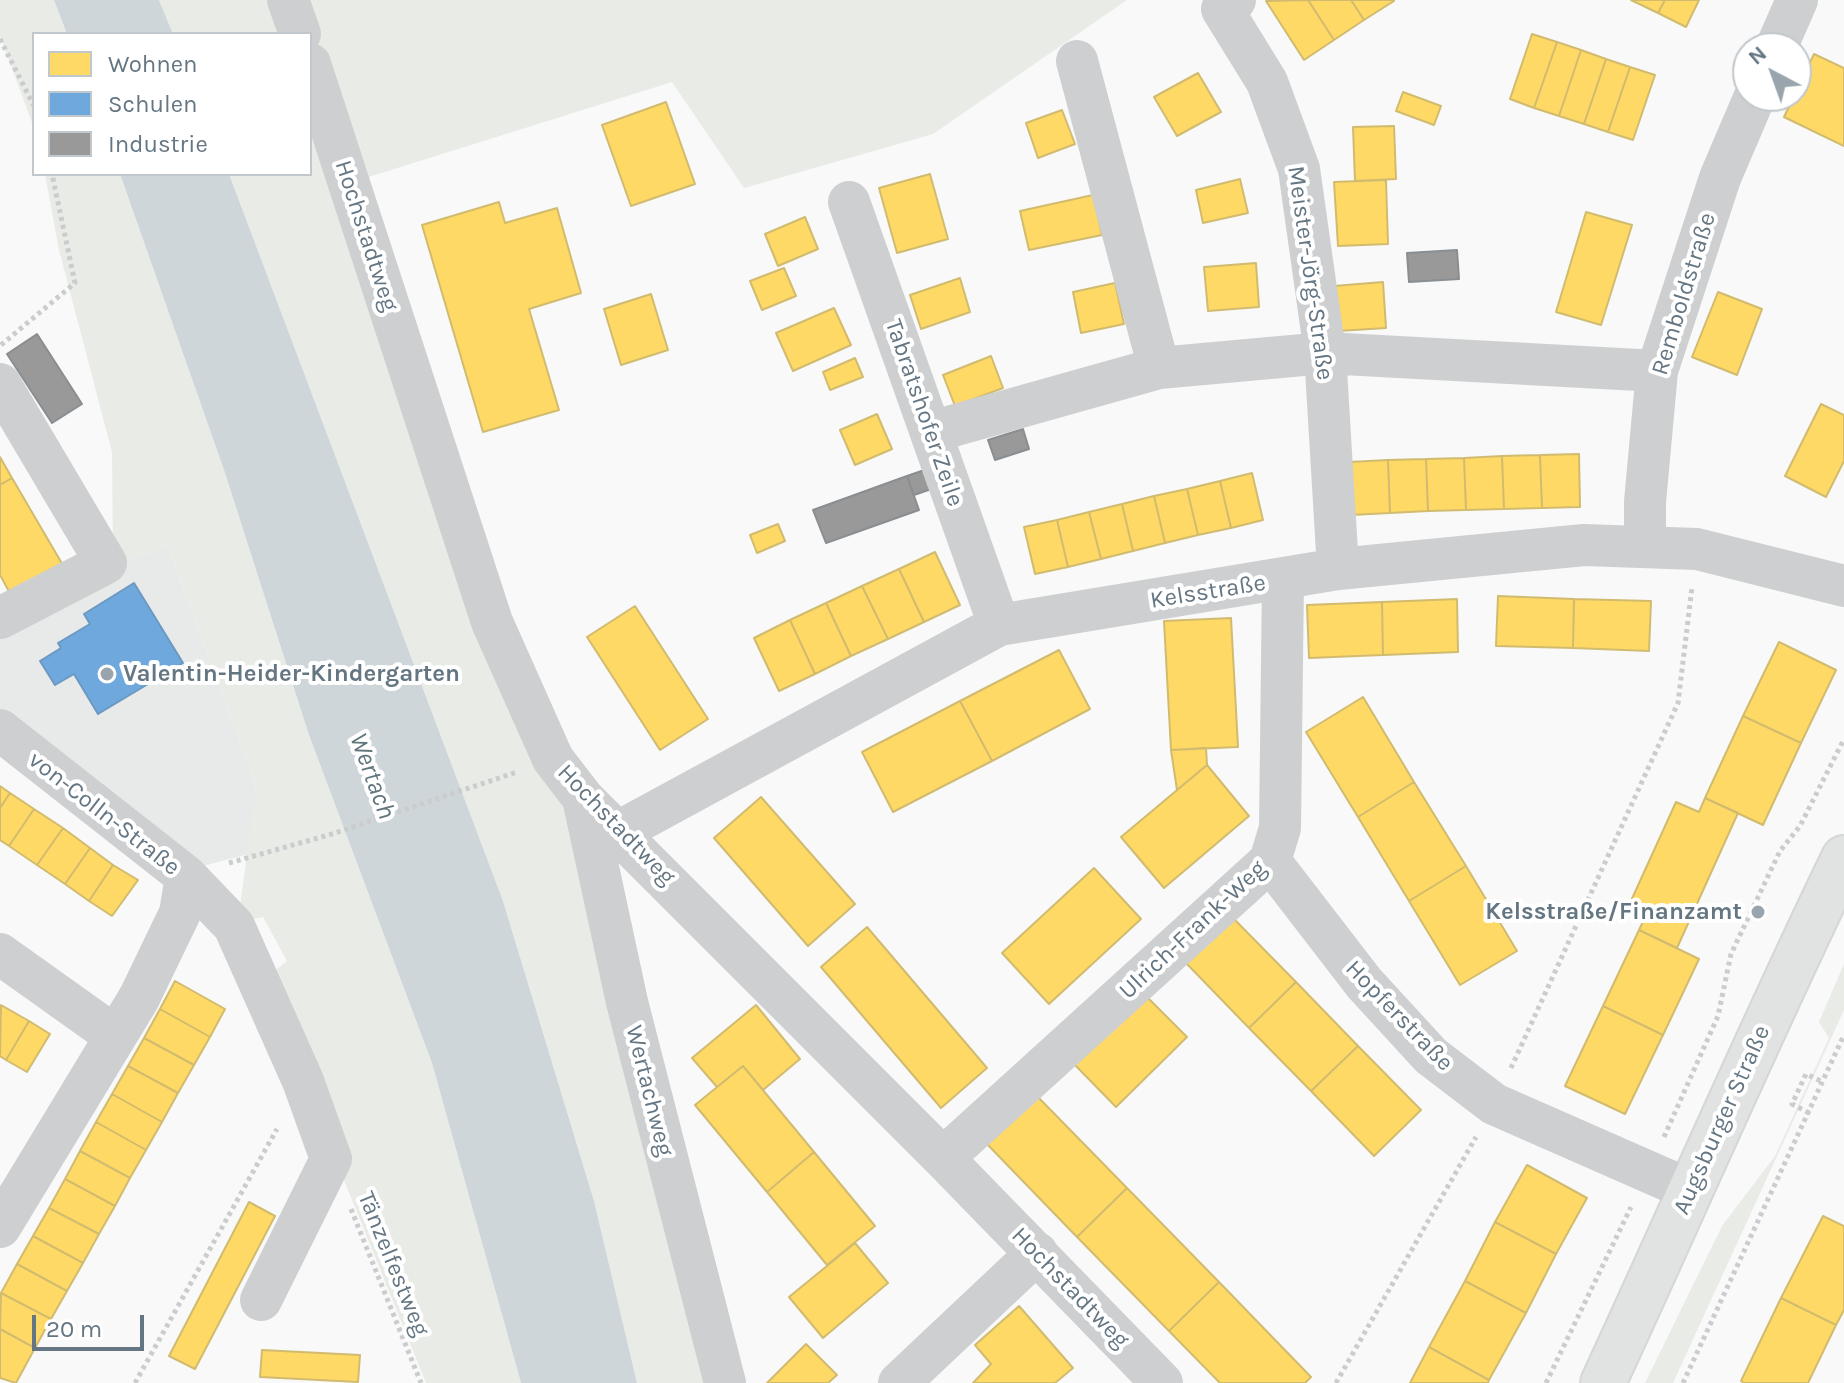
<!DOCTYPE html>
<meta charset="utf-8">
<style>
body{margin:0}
#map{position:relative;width:1844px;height:1383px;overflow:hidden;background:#f9f9f9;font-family:Karla,sans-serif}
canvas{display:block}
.legend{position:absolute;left:32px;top:32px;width:280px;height:144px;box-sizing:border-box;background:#fff;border:2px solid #c1c8cd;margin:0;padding:10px 14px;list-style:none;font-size:24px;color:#657683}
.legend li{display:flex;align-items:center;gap:16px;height:40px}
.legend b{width:40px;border:2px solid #c1c8cd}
.north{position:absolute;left:1732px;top:32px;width:80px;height:80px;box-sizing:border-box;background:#fff;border:2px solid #c1c8cd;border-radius:50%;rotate:319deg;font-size:22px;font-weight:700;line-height:32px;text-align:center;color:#657683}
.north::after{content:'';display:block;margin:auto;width:28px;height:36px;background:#99a4ac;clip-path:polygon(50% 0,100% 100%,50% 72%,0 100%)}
.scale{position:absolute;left:32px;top:1315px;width:112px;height:36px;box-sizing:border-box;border:4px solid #657683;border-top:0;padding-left:10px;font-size:24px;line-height:28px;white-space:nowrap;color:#657683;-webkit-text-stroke:6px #fff;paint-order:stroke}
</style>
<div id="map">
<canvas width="1844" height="1383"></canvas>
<ul class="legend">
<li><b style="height:22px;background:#ffd966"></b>Wohnen</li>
<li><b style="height:22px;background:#6fa8dc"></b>Schulen</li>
<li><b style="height:22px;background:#999"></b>Industrie</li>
</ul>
<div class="north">N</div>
<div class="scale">20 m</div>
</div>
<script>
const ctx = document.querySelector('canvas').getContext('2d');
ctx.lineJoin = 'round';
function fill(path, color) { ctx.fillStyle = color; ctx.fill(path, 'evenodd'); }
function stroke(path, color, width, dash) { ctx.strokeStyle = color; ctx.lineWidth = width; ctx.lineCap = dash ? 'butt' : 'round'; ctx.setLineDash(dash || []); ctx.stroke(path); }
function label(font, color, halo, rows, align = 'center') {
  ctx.font = font + ' Karla,sans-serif'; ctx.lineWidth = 8; ctx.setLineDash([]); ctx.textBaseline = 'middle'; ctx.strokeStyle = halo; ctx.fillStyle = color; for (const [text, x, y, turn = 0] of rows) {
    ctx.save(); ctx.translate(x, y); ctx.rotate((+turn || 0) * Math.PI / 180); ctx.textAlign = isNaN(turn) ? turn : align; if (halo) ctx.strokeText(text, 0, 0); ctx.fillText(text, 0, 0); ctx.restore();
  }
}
const built = new Path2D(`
 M168,547L256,786L249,854L188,870L0,723V625L116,563Z`);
const green = new Path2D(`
 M0,0H54L67,34H34V128L0,36Z
 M159,0H276L288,34H173Z
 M297,0H1127L933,134L744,188L672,82L359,180Z
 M310,108L578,803L717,1383H637L594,1201L503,901L229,174H310Z
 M45,174H120L224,470L309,735L432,1063L521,1383H426L263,980L287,961L263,917L238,922L256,786L168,547L116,563L113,556L112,452L59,250Z
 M1844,964V1010L1673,1383H1645L1722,1226L1775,1156L1829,1038L1819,1022Z`);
const water = new Path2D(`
 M54,0H159L173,34H67Z
 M120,174H229L503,901L594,1201L637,1383H521L432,1063L309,735L224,470Z`);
const homes = new Path2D(`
 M1308,0H1351L1364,20L1334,40Z
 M1308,0L1334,40L1304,60L1266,1Z
 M1351,0H1394V1L1364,20Z
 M1631,0H1665L1658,13Z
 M1665,0H1699L1686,27L1658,13Z
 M1532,34L1557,42L1534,108L1510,99Z
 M1557,42L1581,50L1559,116L1534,108Z
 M1581,50L1606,59L1584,124L1559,116Z
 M1814,54L1844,68V146L1784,117Z
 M1606,59L1630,67L1608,132L1584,124Z
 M1630,67L1655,75L1633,140L1608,132Z
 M1198,73L1221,112L1177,136L1154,97Z
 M1403,92L1441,106L1434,125L1396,111Z
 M666,102L695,184L631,206L602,125Z
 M1062,110L1075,144L1038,158L1026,123Z
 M1394,126L1396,179L1355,181L1353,127Z
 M930,174L948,239L897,253L879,188Z
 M1240,179L1248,213L1203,223L1196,190Z
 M1386,180L1388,244L1338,246L1334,182Z
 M1093,195L1102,235L1029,250L1020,211Z
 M499,202L505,223L557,208L581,293L529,309L559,410L483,432L422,225Z
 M1586,212L1632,225L1601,325L1556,312Z
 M805,217L818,249L778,266L765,234Z
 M1256,263L1259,307L1208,311L1204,267Z
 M784,268L796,296L762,310L750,281Z
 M960,278L970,312L921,329L910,295Z
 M1383,282L1386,328L1338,331L1334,286Z
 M1115,283L1124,324L1081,333L1073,292Z
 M1718,292L1762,309L1737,375L1692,357Z
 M651,294L668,350L621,365L604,309Z
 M834,308L851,345L793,371L776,333Z
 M991,356L1003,388L955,406L943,375Z
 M855,358L863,377L830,390L823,372Z
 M1821,404L1844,415V461L1826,497L1785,476Z
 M877,414L892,449L855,465L840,430Z
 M1579,454L1580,507L1542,508L1540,455Z
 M1540,455L1542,508L1504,509L1502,456Z
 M1502,456L1504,509L1466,510L1464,458Z
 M0,457L12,478L0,485Z
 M1464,458L1466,510L1428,511L1426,459Z
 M1426,459L1428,511L1390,513L1388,460Z
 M1388,460L1390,513L1351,515L1350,462Z
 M1252,473L1263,520L1231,528L1220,481Z
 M12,478L64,567L12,597L0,575V485Z
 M1220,481L1231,528L1198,535L1187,489Z
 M1187,489L1198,535L1165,543L1154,496Z
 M1154,496L1165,543L1133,551L1122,504Z
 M1122,504L1133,551L1101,559L1089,512Z
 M1089,512L1101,559L1068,567L1057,520Z
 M1057,520L1068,567L1035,574L1024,527Z
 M778,524L785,541L757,553L750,535Z
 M935,552L960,605L924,622L899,569Z
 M899,569L924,622L888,639L862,586Z
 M862,586L888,639L851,656L826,603Z
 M1498,596L1574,599L1573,648L1496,646Z
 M1457,599L1458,652L1383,655L1382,602Z
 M1574,599L1651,601L1649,651L1573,648Z
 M1382,602L1383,655L1309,658L1307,605Z
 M826,603L851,656L815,674L790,620Z
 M635,606L708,719L660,750L587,637Z
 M1231,618L1238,747L1171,750L1164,621Z
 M790,620L815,674L779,691L754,638Z
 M1779,642L1836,670L1801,743L1743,716Z
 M1059,650L1090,709L992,761L960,701Z
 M1363,697L1414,782L1358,817L1306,732Z
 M960,701L992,761L893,812L862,752Z
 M1743,716L1801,743L1763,825L1705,798Z
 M1206,748L1207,765L1177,790L1171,750Z
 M1207,765L1249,816L1164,888L1121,837Z
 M1414,782L1466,866L1409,901L1358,817Z
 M0,786L10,793L0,808Z
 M10,793L34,809L9,846L0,840V808Z
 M761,797L855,904L808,946L714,838Z
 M1705,798L1738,813L1677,948L1639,930L1648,911L1630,903L1676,802L1699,812Z
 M34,809L63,828L37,865L9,846Z
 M63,828L90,848L65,884L37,865Z
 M90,848L113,865L89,901L65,884Z
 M113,865L138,880L112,916L89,901Z
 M1466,866L1517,951L1460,985L1409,901Z
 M1094,868L1141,919L1049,1004L1002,953Z
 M1233,918L1296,982L1249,1028L1186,963Z
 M867,927L987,1068L941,1108L821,967Z
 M1639,930L1699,959L1663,1035L1603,1006Z
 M175,981L225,1009L210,1037L160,1009Z
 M1296,982L1358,1046L1311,1091L1249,1028Z
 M1144,994L1187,1037L1116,1107L1073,1063Z
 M1,1005L29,1021L6,1060L0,1056Z
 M756,1005L800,1059L763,1090L743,1066L717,1087L692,1058Z
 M1603,1006L1663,1035L1625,1114L1565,1086Z
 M160,1009L210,1037L194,1065L144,1038Z
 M29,1021L50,1034L27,1072L6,1060Z
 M144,1038L194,1065L178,1093L128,1066Z
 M1358,1046L1421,1110L1374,1156L1311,1091Z
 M128,1066L178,1093L162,1122L112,1094Z
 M743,1066L814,1152L767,1192L695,1105Z
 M112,1094L162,1122L146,1150L96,1122Z
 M1035,1094L1127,1188L1077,1237L985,1142Z
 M96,1122L146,1150L130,1178L80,1151Z
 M80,1151L130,1178L115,1206L65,1179Z
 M814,1152L875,1226L827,1265L767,1192Z
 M1527,1165L1587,1198L1556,1254L1495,1222Z
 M65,1179L115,1206L99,1234L49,1208Z
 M1127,1188L1219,1282L1169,1331L1077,1237Z
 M249,1202L275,1216L195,1369L169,1356Z
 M49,1208L99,1234L83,1263L33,1236Z
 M1823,1216L1844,1226V1310L1836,1325L1781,1298Z
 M1495,1222L1556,1254L1526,1313L1465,1281Z
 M33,1236L83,1263L67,1291L17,1264Z
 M855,1243L888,1283L823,1338L789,1297Z
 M17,1264L67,1291L51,1319L1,1293Z
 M1465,1281L1526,1313L1489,1380L1429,1347Z
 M1219,1282L1311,1377L1305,1383H1220L1169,1331Z
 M1,1293L51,1319L35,1348L0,1329Z
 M1781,1298L1836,1325L1808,1383H1744L1741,1381Z
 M1019,1306L1073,1368L1055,1383H973L991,1364L975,1345Z
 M0,1329L35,1348L16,1383L0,1378Z
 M806,1344L837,1375L828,1383H767Z
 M1429,1347L1489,1380L1488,1383H1410Z
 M262,1350L360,1355L358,1382L260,1377Z`);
const schools = new Path2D(`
 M134,583L183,663L98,714L74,674L55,685L40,661L61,648L58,643L90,624L84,614Z`);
const industry = new Path2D(`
 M1457,250L1459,279L1409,282L1407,253Z
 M37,334L82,404L52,423L7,354Z
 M1023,429L1029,449L995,460L988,440Z
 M936,466L943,485L914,495L907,476Z
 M907,476L919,510L826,543L813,510Z`);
const path = new Path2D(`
 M0,39L34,106
 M1,345L75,283L52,174
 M229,863L332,834L517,772
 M1511,1068L1678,703L1692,587
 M1809,1113L1792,1104L1806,1074L1823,1082
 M1664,1137L1718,1016L1731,954L1780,851L1800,826L1844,739
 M351,1209L421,1383
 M135,1383L277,1129
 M1336,1383L1476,1137
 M1546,1383L1631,1207
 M1683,1383L1844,1035`);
const minor = new Path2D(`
 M288,0L300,34
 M1235,0L1222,9L1267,82L1299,169L1325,353L1338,569
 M1776,48L1797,0
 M1077,61L1159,368
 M310,64L492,622L553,759L583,798L943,1158L1162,1383
 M849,202L999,625
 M0,384L106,563L0,618
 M931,432L1159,368L1325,353L1657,371
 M1645,547V502L1657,371L1720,178L1755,96
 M0,730L186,876L234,926L303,1081L331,1159L261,1300
 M583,798L627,1002L725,1383
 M620,831L999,625L1338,569L1584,545L1697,549L1844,586
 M1270,861L1364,983L1431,1056L1494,1104L1692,1191
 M0,954L115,1036
 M943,1158L1270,861L1280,828L1283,580
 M0,1227L139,998L180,913L186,876
 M899,1383L1037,1253`);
const major = new Path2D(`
 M1603,1383C1684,1208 1760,1031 1844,858`);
const markers = [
 [107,674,8,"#99a4ac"],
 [1758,912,8,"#99a4ac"]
];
const streetNames = [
 ["Hochstadtweg",366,236,72],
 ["Meister-Jörg-Straße",1310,273,82],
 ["Remboldstraße",1684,294,-73],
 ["Tabratshofer Zeile",924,413,71],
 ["Kelsstraße",1208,592,-9],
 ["von-Colln-Straße",104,814,38],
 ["Hochstadtweg",616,825,46],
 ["Ulrich-Frank-Weg",1193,930,-43],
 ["Hopferstraße",1399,1016,46],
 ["Wertachweg",649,1091,76],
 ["Augsburger Straße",1722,1120,-66],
 ["Tänzelfestweg",393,1264,68],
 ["Hochstadtweg",1070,1288,46]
];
const poiNames = [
 ["Valentin-Heider-Kindergarten",123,674],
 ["Kelsstraße/Finanzamt",1742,912,"right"]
];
const waterNames = [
 ["Wertach",372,776,70]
];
fill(built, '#e8e9e9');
fill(green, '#e8ebe6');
fill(water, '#ced6d9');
fill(homes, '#ffd966');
stroke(homes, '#d1bb6f', 2);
fill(schools, '#6fa8dc');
stroke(schools, '#6c99c1', 2);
fill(industry, '#999');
stroke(industry, '#898e92', 2);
stroke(major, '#d5d6d7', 48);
stroke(path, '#cbcccd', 5, [4, 4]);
stroke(minor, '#cecfd0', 42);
stroke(major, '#e1e2e2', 44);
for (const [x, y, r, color] of markers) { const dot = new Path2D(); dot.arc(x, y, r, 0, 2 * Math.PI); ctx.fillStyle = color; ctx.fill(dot); stroke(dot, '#fff', 3); }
label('24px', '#657683', '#fff', streetNames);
label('bold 24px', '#657683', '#fff', poiNames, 'left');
label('italic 26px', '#60757c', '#fff', waterNames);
</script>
